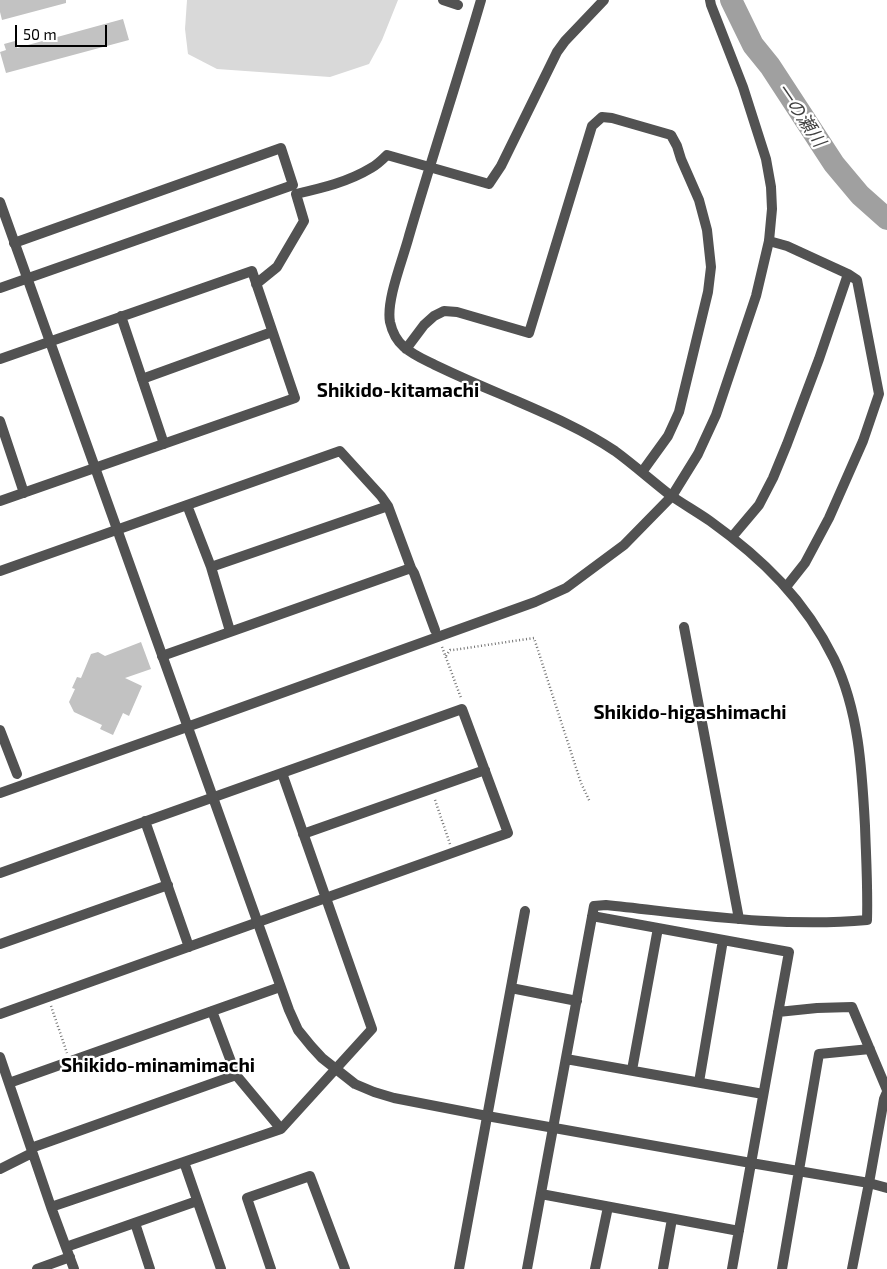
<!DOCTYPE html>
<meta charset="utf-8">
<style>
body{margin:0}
#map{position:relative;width:887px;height:1269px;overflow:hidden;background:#fff;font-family:"Exo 2",sans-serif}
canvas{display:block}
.scale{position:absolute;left:15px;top:25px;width:92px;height:22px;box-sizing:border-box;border:2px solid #000;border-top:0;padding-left:6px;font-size:15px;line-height:18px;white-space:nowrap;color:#000;-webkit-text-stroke:4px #fff;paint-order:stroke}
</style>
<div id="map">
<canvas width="887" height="1269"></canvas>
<div class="scale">50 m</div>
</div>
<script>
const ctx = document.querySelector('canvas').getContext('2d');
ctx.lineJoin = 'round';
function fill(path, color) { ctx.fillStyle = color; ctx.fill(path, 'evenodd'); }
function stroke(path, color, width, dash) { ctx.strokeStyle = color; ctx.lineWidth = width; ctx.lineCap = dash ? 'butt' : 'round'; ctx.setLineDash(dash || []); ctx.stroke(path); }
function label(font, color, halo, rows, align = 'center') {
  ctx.font = font + ' "Exo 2","Noto Sans JP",sans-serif'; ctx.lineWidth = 4.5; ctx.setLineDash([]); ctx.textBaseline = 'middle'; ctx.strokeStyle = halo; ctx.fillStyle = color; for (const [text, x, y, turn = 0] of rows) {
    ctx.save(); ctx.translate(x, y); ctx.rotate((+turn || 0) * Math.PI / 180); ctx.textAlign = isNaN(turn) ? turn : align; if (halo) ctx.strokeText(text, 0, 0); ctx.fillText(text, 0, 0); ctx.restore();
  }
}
const green = new Path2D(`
 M187,0H398L382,40L369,64L330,77L217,69L188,54L185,29Z`);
const river = new Path2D(`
 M731,0L753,45L770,66L834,164L860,195L887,219`);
const building = new Path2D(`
 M0,0H66V3L2,20L0,12Z
 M123,19L129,40L6,73L0,52L6,50L4,44L15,41L17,48Z
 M141,642L151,669L125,678L142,686L129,716L123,713L113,735L100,729L102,725L74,712L69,702L75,689L72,688L77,677L81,678L91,654L98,652L105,656Z`);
const path = new Path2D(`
 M442,647L461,698
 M446,656L450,650H453L534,638L581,783L590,802
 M435,800L450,844
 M51,1006L67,1053`);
const minor = new Path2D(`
 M443,0L458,5
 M481,0C458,79 432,157 409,236C403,259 386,300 390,322C392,331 397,341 404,347C413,355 425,360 435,365C458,376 481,386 505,396C542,412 581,428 615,451C634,465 652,481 670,495C683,504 697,512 710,521C763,559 805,600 834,659C859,711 862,770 865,826C866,857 868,888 867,920C780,928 693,914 606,905L594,906L527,1269
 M256,284L277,267L304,221L296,194C322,188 348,182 371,168C377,165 382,160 387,155L489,184L501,166L557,52L565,41L604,0
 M0,288L293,185L281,148L14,243
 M121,316L164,444
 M406,349L424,325L434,316L444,311L457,312L529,333L592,126L602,117L612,118L671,135L677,146L681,159L699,200L707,230L711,267L708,292L679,412L668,436L642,472
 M0,359L252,271L295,398L0,501
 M142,379L272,332
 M0,421L24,493
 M187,505L211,567L230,631
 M732,537L759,505L773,478L787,444L819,359L848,274L787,246L769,241
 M211,567L388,506
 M0,571L340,451L381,496L388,506L411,568L414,573L435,630
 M786,587L805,563L829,518L863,441L879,394L857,280L848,274
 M684,627L739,919
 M162,656L411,568
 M0,730L17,774
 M145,821L189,947
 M303,834L485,770
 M0,873L462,709L508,833L0,1014
 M592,916L789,952L732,1269
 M0,944L168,885
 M511,988L577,1001
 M212,1011L236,1075L281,1129
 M778,1012L817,1008L852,1007L887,1090
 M0,1057L51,1207L74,1269
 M566,1059L763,1094
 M632,1070L658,928
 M699,1082L723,940
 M9,1083L280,987
 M31,1148L236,1075
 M184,1162L221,1269
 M751,1163L869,1183L887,1188
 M0,1169L32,1153
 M541,1194L739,1231
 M51,1207L281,1129L372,1029L282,773
 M135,1223L150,1269
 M66,1247L197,1201
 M37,1269L70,1257
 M271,1269L247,1198L310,1176L345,1269
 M459,1269L525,911
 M595,1269L608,1207
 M663,1269L672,1219
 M782,1269L819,1054L870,1049
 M852,1269L869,1183L884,1099L887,1092`);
const tertiary = new Path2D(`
 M0,202L289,1010L298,1030L311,1046L322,1058L355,1084L374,1092L394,1098L487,1116L751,1163
 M0,793L187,727L535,602L566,588L624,545L672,496L698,454L716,415L756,296L769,241L772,209L771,187L766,159L743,87L711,5L710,0`);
const waterNames = [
 ["一の瀬川",801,115,56]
];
const quarterNames = [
 ["Shikido-kitamachi",398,391],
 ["Shikido-higashimachi",690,713],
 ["Shikido-minamimachi",158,1066]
];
fill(green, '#d9d9d9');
stroke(river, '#a0a0a0', 22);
fill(building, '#c2c2c2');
stroke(path, '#747474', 2.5, [1, 2.5]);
stroke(minor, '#525252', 10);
stroke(tertiary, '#525252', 10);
label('italic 18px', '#414141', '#fff', waterNames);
label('bold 19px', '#000', '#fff', quarterNames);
</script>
